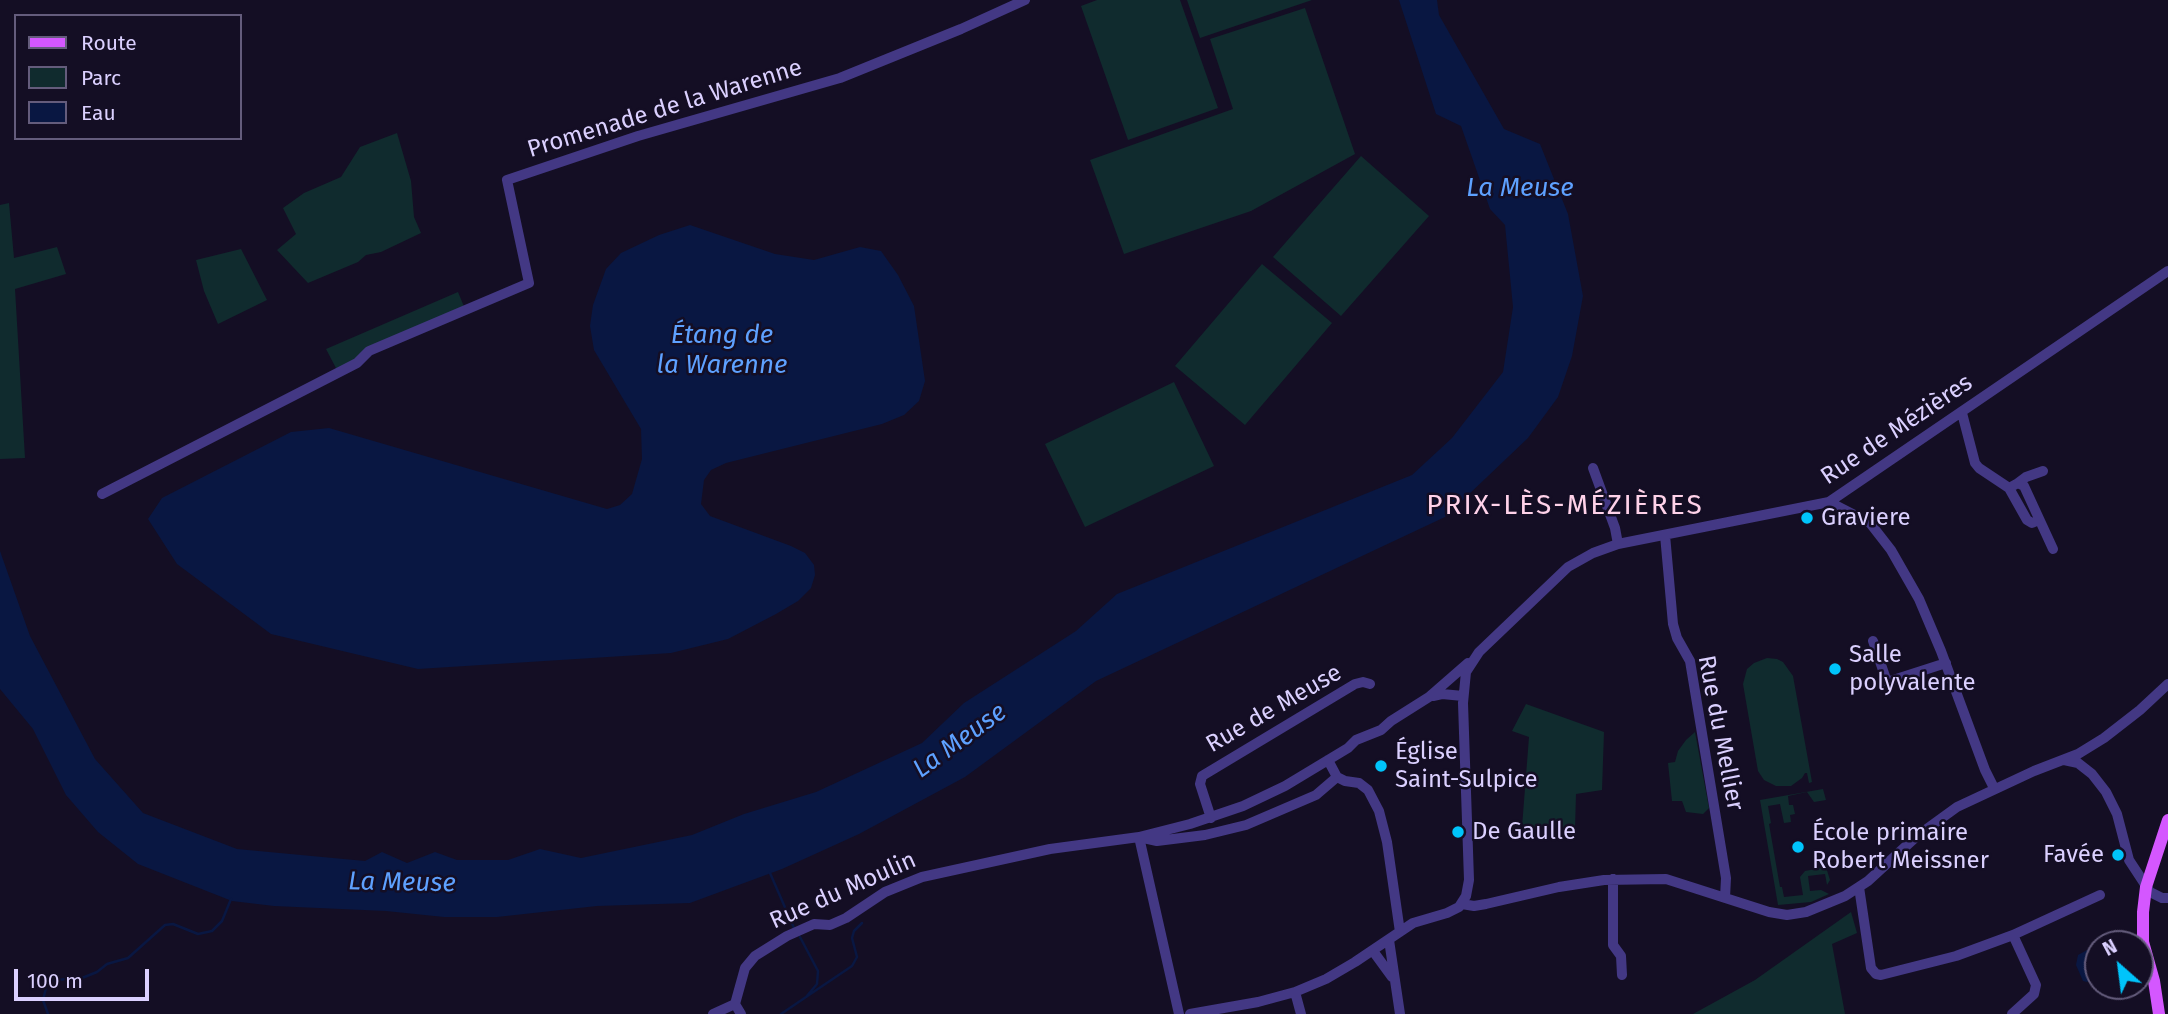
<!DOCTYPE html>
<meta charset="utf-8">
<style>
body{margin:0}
#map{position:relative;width:2168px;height:1014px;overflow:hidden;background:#140e24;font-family:"Fira Sans",sans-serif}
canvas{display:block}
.legend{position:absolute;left:14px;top:14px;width:228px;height:126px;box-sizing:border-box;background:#140e24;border:2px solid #645c7c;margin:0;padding:9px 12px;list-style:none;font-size:21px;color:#dbd0ff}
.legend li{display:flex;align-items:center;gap:14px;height:35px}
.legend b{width:35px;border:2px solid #645c7c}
.north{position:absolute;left:2084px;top:930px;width:70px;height:70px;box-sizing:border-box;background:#140e24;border:2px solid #645c7c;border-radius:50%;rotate:332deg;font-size:19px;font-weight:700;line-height:28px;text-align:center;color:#dbd0ff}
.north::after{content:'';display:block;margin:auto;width:24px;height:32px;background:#00c4fb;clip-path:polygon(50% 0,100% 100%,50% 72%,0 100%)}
.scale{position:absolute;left:14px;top:969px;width:135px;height:32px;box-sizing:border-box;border:4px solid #dbd0ff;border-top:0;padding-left:9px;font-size:21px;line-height:24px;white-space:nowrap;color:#dbd0ff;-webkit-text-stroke:5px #140e24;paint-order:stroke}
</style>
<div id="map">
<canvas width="2168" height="1014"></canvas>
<ul class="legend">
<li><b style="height:9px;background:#d457ff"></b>Route</li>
<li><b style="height:19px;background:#102b2e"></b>Parc</li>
<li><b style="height:19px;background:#091742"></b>Eau</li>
</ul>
<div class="north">N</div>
<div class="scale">100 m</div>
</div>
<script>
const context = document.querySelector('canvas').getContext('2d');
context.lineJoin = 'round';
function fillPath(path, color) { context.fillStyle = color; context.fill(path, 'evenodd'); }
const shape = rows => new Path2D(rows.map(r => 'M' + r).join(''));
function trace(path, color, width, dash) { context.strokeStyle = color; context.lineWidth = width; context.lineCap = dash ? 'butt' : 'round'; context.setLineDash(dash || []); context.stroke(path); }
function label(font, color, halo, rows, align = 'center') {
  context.font = font + ' "Fira Sans",sans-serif'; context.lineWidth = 5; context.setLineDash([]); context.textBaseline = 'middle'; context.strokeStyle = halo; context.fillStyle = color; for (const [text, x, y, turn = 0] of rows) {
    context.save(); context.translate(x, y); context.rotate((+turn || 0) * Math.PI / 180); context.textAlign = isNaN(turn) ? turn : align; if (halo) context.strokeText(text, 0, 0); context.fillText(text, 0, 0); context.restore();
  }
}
fillPath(shape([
 [1097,0,1180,0,1218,108,1128,140,1081,6],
 [1187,0,1312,0,1200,38],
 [1305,8,1355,154,1251,211,1124,254,1090,160,1233,109,1210,39],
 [397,133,411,181,414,217,421,233,381,252,366,255,358,262,308,283,277,250,296,234,283,208,304,193,341,177,360,147],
 [1361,156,1429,216,1341,316,1273,257],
 [9,203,14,258,57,247,66,274,15,289,25,458,0,459,0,205],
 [241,249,267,300,218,324,204,291,196,260],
 [1262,264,1332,323,1245,425,1175,366],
 [458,292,465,309,337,370,326,349],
 [1174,382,1214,466,1085,527,1045,444],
 [1767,658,1777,659,1783,662,1793,676,1812,782,1809,783,1807,773,1805,773,1802,778,1791,786,1776,786,1764,780,1758,771,1743,684,1747,669,1754,663],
 [1526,704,1604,732,1602,790,1576,794,1575,829,1522,827,1529,737,1512,731],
 [1695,732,1709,808,1703,814,1686,812,1682,801,1672,801,1668,763,1675,762,1678,751,1686,740],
 [1823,789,1826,800,1814,802,1807,792,1788,796,1789,805,1793,805,1795,814,1790,815,1791,822,1784,823,1780,804,1768,806,1771,823,1769,824,1780,887,1782,887,1784,897,1803,895,1800,877,1805,871,1826,867,1830,880,1827,885,1825,874,1808,876,1810,891,1821,890,1829,894,1811,902,1778,905,1760,800],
 [1851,912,1857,933,1832,944,1845,1014,1693,1014,1755,980]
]), '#102b2e');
fillPath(shape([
 [1399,0,1437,0,1439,15,1504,129,1540,144,1568,214,1583,296,1572,356,1558,397,1528,438,1445,517,1096,681,965,777,859,834,782,869,690,903,597,906,497,917,444,917,386,911,274,906,232,901,138,864,98,832,66,795,33,729,0,689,0,551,30,636,95,759,143,813,237,849,365,861,382,852,407,863,435,852,457,860,508,860,540,849,581,858,692,835,744,814,816,792,922,743,964,703,1076,631,1117,594,1412,475,1452,438,1503,372,1513,307,1505,225,1490,209,1461,126,1436,114],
 [690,225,775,254,814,260,860,247,881,251,898,275,914,306,925,381,919,401,904,415,882,424,726,463,711,470,704,480,701,504,710,516,791,546,805,553,814,565,815,575,811,588,798,601,776,614,728,639,671,653,418,669,271,634,177,564,148,519,162,498,291,432,329,428,607,509,620,505,632,494,642,459,641,429,594,350,590,326,593,305,606,269,621,253,659,235],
 [2098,944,2098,974,2087,982,2083,981,2076,965,2078,955]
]), '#091742');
trace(shape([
 [770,873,794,928],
 [806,997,852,966,857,957,852,938,854,931,862,923],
 [48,1014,43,1000,47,984,55,980,82,978,97,972,107,964,128,958,165,925,173,924,198,934,212,931,222,921,231,899],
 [781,1014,806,997,817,984,818,971,800,937]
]), '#091742', 2.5);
trace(shape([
 [1962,413,1975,463,1979,468,2009,488,2027,520,2032,523,2039,520],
 [1593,468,1615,528,1618,544],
 [2018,483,2026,477,2043,471],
 [2009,488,2018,483,2024,486,2053,549],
 [102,494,357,363,369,351,529,283,507,180,638,136,840,78,961,29,1025,0],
 [1829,502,1870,523,1891,550,1919,599,1941,651,1985,770,1994,788],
 [1665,535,1673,624,1677,638,1690,661,1726,878,1725,898],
 [1873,641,1887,682,1946,663],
 [1433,696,1442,694,1463,696],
 [1328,760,1337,777,1345,781,1359,783,1368,790,1379,811,1387,842,1400,932],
 [2064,760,2078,763,2092,774,2106,792,2117,814,2129,860,2150,892,2162,898,2168,898],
 [1211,818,1200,784,1202,776,1355,684,1363,682,1370,684],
 [1613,879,1613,945,1621,956,1622,975],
 [1859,887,1871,968,1876,974,1881,975,1956,956,2013,935,2100,895],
 [1462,904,1474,906,1486,904,1559,887,1604,880,1666,879,1769,912,1787,915,1806,912,1845,896,1868,881,1917,836,1957,807,2034,771,2078,754,2104,738,2140,710,2168,684],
 [1389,940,1400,1014],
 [1373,951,1392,977],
 [1295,992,1301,1014],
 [713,1014,735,1004],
 [741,1014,735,1004,745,968,755,956,787,936,814,924,830,925,846,918,885,892,922,877,1050,849,1139,837,1190,824,1243,806,1285,786,1348,748,1356,740,1381,730,1391,721,1429,697,1468,663],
 [1179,1014,1139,837,1157,841,1205,835,1246,825,1316,795,1337,777],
 [1190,1014,1258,1002,1295,992,1326,979,1355,962,1413,923,1447,913,1459,907,1466,896,1469,880,1463,703,1466,672,1479,652,1568,567,1593,553,1618,544,1829,502,2168,271],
 [2012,1014,2034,994,2036,985,2013,935]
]), '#433884', 10);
trace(shape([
 [2159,1014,2154,981,2143,942,2143,912,2146,887,2168,820]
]), '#d457ff', 12);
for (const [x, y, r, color] of [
 [1807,518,7,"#00c4fb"],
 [1835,669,7,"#00c4fb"],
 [1381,766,7,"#00c4fb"],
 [1458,832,7,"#00c4fb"],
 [1798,847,7,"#00c4fb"],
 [2118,855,7,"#00c4fb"]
]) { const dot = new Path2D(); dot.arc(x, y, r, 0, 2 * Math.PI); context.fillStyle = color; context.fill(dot); trace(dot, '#140e24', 2.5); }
label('24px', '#dbd0ff', '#140e24', [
 ["Promenade de la Warenne",665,109,-17],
 ["Rue de Mézières",1897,430,-34],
 ["Rue de Meuse",1274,709,-30],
 ["Rue du Mellier",1720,733,79],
 ["Rue du Moulin",843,891,-24]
]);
label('24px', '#dbd0ff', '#140e24', [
 ["Graviere",1821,518],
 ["Salle",1849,655],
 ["polyvalente",1849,683],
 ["Église",1395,752],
 ["Saint-Sulpice",1395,780],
 ["De Gaulle",1472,832],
 ["École primaire",1812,833],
 ["Robert Meissner",1812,861],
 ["Favée",2104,855,"right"]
], 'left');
label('italic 26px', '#5ea1ff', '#140e24', [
 ["La Meuse",1520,189],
 ["Étang de",722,336],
 ["la Warenne",722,366],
 ["La Meuse",960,741,-36],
 ["La Meuse",402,883,1]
]);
context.letterSpacing = '2px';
label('28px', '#ffd2e9', '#140e24', [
 ["PRIX-LÈS-MÉZIÈRES",1565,506]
]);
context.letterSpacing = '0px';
</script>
